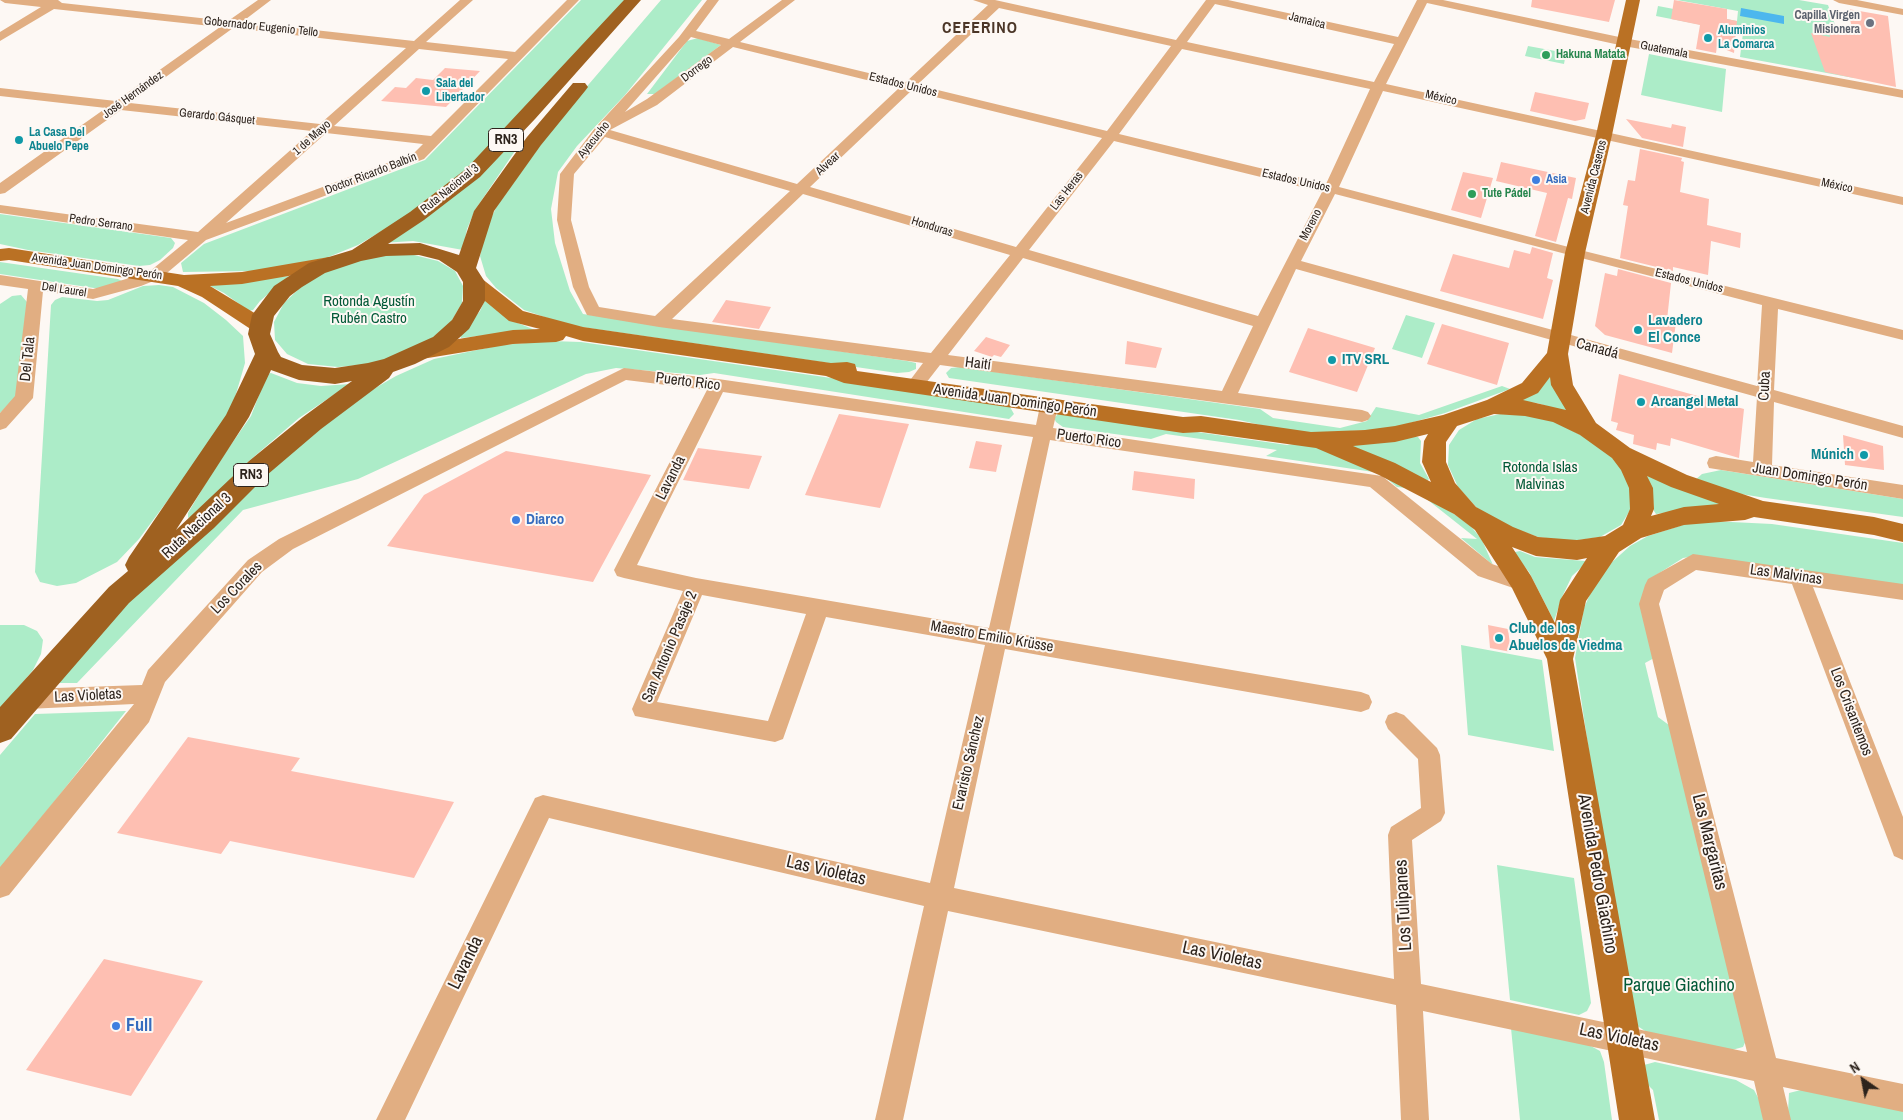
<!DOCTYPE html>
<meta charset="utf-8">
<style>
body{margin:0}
#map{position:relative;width:1903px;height:1120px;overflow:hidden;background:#fdf8f4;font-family:"Archivo Narrow",sans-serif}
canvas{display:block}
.north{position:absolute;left:1838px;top:1055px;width:50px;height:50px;-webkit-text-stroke:4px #fdf8f4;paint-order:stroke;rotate:327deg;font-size:14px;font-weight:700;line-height:20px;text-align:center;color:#2d231c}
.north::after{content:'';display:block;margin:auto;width:18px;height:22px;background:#2d231c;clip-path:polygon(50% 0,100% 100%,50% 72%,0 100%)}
</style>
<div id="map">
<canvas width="1903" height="1120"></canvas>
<div class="north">N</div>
</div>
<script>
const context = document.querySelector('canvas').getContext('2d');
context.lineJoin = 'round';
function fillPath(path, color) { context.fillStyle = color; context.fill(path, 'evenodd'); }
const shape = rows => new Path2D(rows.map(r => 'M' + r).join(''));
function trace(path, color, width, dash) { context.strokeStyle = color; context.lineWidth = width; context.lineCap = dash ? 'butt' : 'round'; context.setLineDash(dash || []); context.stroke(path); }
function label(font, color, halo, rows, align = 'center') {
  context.font = font + ' "Archivo Narrow",sans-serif'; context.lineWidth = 4; context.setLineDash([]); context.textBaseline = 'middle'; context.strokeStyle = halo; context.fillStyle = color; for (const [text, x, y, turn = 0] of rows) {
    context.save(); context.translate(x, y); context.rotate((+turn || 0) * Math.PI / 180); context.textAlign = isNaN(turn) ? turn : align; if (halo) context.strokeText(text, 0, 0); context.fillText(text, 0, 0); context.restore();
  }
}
fillPath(shape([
 [581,0,627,0,465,173,402,219,358,245,326,258,254,271,183,272,181,263,204,244,425,160],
 [661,0,702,0,625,95,577,146,558,172,551,209,555,243,570,291,583,314,907,361,916,363,916,369,909,372,897,373,568,325,524,310,496,288,486,276,480,256,486,228,497,206,559,119],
 [1677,0,1799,0,1828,5,1854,78,1740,57,1743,33,1656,16,1658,6,1737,21,1738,11],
 [698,38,721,45,655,94,647,94,687,41],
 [1528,46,1566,53,1564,64,1525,56],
 [1649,54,1726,69,1722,112,1641,95],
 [517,140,519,140,519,145,475,210,467,229,463,250,413,241,382,243],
 [0,214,171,238,175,243,173,248,160,260,150,265,139,266,28,250,0,244],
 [386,255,414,255,438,261,455,271,463,286,462,303,451,322,431,339,403,354,371,364,338,367,308,364,287,354,275,340,274,322,284,303,303,285,328,270,357,260],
 [0,262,118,279,122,281,102,288,94,288,0,274],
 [289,276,260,301,253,310,249,311,224,293,206,284],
 [159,285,173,287,204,303,226,320,243,336,245,363,229,418,139,539,117,562,76,583,57,586,40,582,35,572,51,305,55,300,62,297,97,301,108,300,143,286],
 [21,295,27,302,16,398,0,413,0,304,12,296],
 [485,300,508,319,535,330,461,338,460,335,480,311],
 [1406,315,1435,323,1422,358,1392,349],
 [551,341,581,342,991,401,1010,407,1014,414,1009,419,714,373,700,375,616,368,586,374,358,479,243,510,77,683,56,683,138,592,334,412,396,376,434,359,501,345],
 [960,367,1260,409,1273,418,1340,428,1367,421,1376,407,1419,415,1502,386,1510,389,1445,413,1389,429,1311,433,1282,430,1239,420,949,378,946,373,951,368],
 [271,373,297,383,321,386,350,384,299,418,249,461,195,515,188,518,188,513,216,466,251,416,267,374],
 [1550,375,1569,413,1537,403,1524,402,1521,398],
 [1066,413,1287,445,1301,443,1319,448,1419,490,1470,525,1482,540,1493,565,1461,538,1477,539,1414,489,1397,487,1380,473,1266,456,1277,450,1166,434,1151,439,1063,427,1056,422,1054,418,1058,414],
 [1500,414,1527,415,1554,421,1605,448,1622,467,1631,488,1632,507,1621,525,1600,537,1571,541,1538,537,1505,525,1477,508,1458,487,1448,465,1449,445,1459,430,1477,419],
 [1412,436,1418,437,1421,441,1420,463,1429,479,1426,482,1343,443],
 [1642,469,1723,505,1656,514,1654,511,1652,490],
 [1721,470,1903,499,1903,517,1766,498,1728,492,1694,481,1702,474],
 [1711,521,1772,524,1903,543,1903,585,1696,556,1683,558,1653,577,1656,657,1645,663,1658,717,1673,728,1748,1036,1743,1047,1728,1051,1654,1037,1636,1025,1627,1007,1575,658,1584,608,1594,585,1611,563,1630,546,1648,536,1689,523],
 [1520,551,1535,557,1585,561,1585,564,1572,576,1562,597,1554,621,1529,572,1516,556,1515,552],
 [0,625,24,625,37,631,43,640,41,654,33,670,0,710],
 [1461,645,1542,660,1554,751,1468,735],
 [126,711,50,807,0,869,0,755,35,714],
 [1497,865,1574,878,1591,1003,1587,1011,1579,1015,1510,1000],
 [1511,1028,1589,1045,1600,1051,1604,1062,1612,1120,1520,1120],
 [1655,1062,1736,1080,1754,1090,1764,1109,1767,1120,1659,1120,1653,1090,1640,1077,1644,1065],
 [1805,1089,1903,1111,1903,1120,1790,1120,1788,1112,1789,1093]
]), '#acecc8');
fillPath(shape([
 [1741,8,1784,16,1784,24,1740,16]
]), '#4cb7ee');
fillPath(shape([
 [1532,0,1615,0,1609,22,1531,7],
 [1674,0,1727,9,1727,19,1737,21,1734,53,1717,46,1716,53,1696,49,1700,25,1671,19],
 [1848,9,1888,16,1896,87,1825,72,1811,33,1830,37,1827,27,1837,29,1836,26,1852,29],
 [445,68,480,71,446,107,381,101,395,87,406,88,416,78,433,80],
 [1535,92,1589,103,1585,119,1575,121,1530,111],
 [1626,119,1671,128,1672,124,1686,127,1683,147,1642,138],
 [1640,149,1682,158,1681,161,1684,162,1680,192,1709,199,1707,225,1741,233,1740,248,1711,241,1708,275,1673,267,1673,271,1620,258,1628,206,1623,205,1628,180,1635,181],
 [1501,162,1576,178,1572,199,1568,198,1556,242,1535,236,1547,193,1496,181],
 [1463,172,1493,178,1481,218,1451,210],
 [1532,247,1553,253,1547,278,1553,280,1543,319,1440,291,1453,254,1509,268,1514,250,1530,254],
 [1618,269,1671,283,1667,320,1676,322,1672,353,1605,335,1595,326,1605,273,1617,276],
 [726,300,771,307,759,329,712,322],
 [1442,324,1509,343,1497,385,1427,364],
 [1308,328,1375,348,1357,392,1289,372],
 [986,337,1010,345,1001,357,994,355,992,357,974,351],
 [1127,341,1162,348,1156,368,1125,364],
 [1619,374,1744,409,1739,458,1671,438,1670,446,1657,443,1656,450,1633,444,1634,435,1616,430,1618,423,1611,421],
 [839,414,909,424,880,508,805,495],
 [1843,435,1883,446,1884,470,1845,465],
 [976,441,1002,445,996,472,969,468],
 [698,448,762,456,749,489,683,480],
 [506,451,651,475,593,582,387,546,424,495],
 [1134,471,1195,479,1194,499,1132,490],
 [1488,625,1508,629,1511,652,1490,648],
 [188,737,300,758,291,771,454,802,414,878,230,841,221,854,117,833],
 [104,959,203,981,131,1096,26,1070]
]), '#febfb2');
fillPath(shape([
 [0,0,58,0,62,3,228,21,258,0,271,0,242,22,414,41,460,0,473,0,426,42,515,52,567,0,579,0,424,159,206,240,161,278,141,286,93,299,43,291,33,398,6,428,0,430,0,413,15,396,28,289,0,285,0,275,93,289,149,272,188,240,0,213,0,205,198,232,312,131,121,110,5,193,0,194,0,183,106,108,0,96,0,88,116,101,220,27,54,9,0,41,0,32,41,7,5,3,0,0],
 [233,28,406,48,320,124,130,103,233,28],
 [419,49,508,59,431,136,334,126,419,49],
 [326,133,423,144,414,153,226,223,326,133],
 [707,0,719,0,696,31,729,39,782,0,795,0,740,42,906,82,988,5,973,0,995,0,1176,40,1206,0,1228,0,1398,37,1417,0,1443,0,1624,38,1903,90,1903,98,1624,46,1427,3,1386,84,1903,197,1903,205,1383,91,1339,187,1580,250,1903,330,1903,340,1778,309,1774,390,1903,426,1903,438,1774,402,1772,465,1903,485,1903,499,1709,468,1707,463,1709,458,1716,456,1753,462,1757,397,1296,269,1238,393,1362,410,1368,412,1371,416,1368,420,1362,422,940,365,926,383,920,385,914,383,911,379,923,363,659,327,587,315,573,287,557,220,560,174,595,128,679,37,707,0],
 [1215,4,1394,44,1374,82,1187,42,1215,4],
 [999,8,1171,46,1107,131,917,85,999,8],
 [691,37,721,45,647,99,625,112,691,37],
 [733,47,899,88,797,184,610,130,657,105,733,47],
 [1182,49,1370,89,1326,184,1119,134,1182,49],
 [911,91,1102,138,1016,247,810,187,911,91],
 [605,137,790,191,655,316,599,307,589,287,571,220,574,174,605,137],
 [1114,141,1322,192,1258,316,1029,250,1114,141],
 [803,194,1010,255,931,353,672,319,803,194],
 [1335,194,1762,305,1757,386,1301,261,1335,194],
 [1023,258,1253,326,1222,391,948,355,1023,258],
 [1833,0,1857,0,1903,9,1903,15,1839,3,1833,0],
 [624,368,718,379,1036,425,1040,406,1043,402,1049,400,1055,402,1058,406,1053,428,1382,476,1492,564,1529,577,1532,583,1529,589,1522,591,1478,576,1370,487,1050,440,1009,632,1361,692,1369,695,1372,702,1369,709,1361,712,1005,649,954,888,1394,979,1388,835,1391,827,1421,808,1418,759,1388,729,1385,722,1388,715,1396,712,1404,715,1437,748,1440,755,1445,813,1441,821,1412,840,1421,984,1747,1052,1639,604,1645,585,1648,579,1693,554,1903,584,1903,600,1813,587,1903,817,1903,860,1894,856,1792,584,1696,570,1664,590,1659,604,1776,1058,1903,1084,1903,1112,1783,1087,1791,1120,1763,1120,1754,1081,1423,1011,1429,1120,1401,1120,1396,1005,948,911,903,1120,875,1120,924,906,549,818,405,1120,376,1120,535,798,543,795,930,883,985,645,826,617,783,739,775,742,635,716,632,709,683,591,624,578,617,576,614,570,707,390,626,380,293,549,262,572,165,682,149,722,9,895,0,898,0,867,134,704,27,709,19,706,16,699,19,692,27,689,142,685,148,670,248,560,279,539,624,368],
 [723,392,1033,437,989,628,696,578,637,565,723,392],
 [702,595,806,614,768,721,657,702,702,595]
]), '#e1ae82');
fillPath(shape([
 [1626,0,1640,0,1612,135,1585,253,1568,354,1573,385,1596,423,1630,448,1687,475,1763,501,1874,517,1903,524,1903,542,1874,535,1754,517,1745,520,1684,525,1641,538,1619,552,1586,601,1573,659,1655,1120,1619,1120,1547,659,1512,588,1475,530,1454,514,1379,475,1316,448,1201,432,1183,433,844,383,826,376,583,341,566,336,563,340,556,342,513,344,422,359,415,357,411,352,415,347,422,345,513,330,540,329,509,321,467,286,464,282,467,278,474,276,481,278,523,311,583,327,831,363,847,362,855,364,857,371,1183,417,1201,416,1311,432,1365,430,1395,426,1443,415,1487,400,1522,383,1547,353,1565,253,1596,135,1626,0],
 [1550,377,1551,385,1566,410,1523,400,1538,393,1550,377],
 [1494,414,1525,416,1553,422,1580,435,1612,458,1621,470,1629,488,1630,509,1623,525,1605,536,1577,540,1538,537,1513,527,1476,507,1455,483,1446,462,1446,442,1457,426,1494,414],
 [1428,434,1424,441,1422,462,1431,482,1395,463,1353,446,1395,442,1428,434],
 [1647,476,1671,487,1719,504,1684,507,1651,516,1654,509,1653,488,1647,476],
 [1512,547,1536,556,1577,560,1587,558,1560,600,1555,623,1531,576,1512,547],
 [9,248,184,275,242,272,329,257,336,259,339,263,336,267,329,269,242,284,210,286,266,320,269,325,266,330,259,332,252,330,202,297,178,286,9,260,0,261,0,249,9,248]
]), '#ba7124');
fillPath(shape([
 [624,0,641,0,535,119,480,177,424,220,388,244,420,243,459,255,474,211,527,137,573,83,585,83,588,87,585,91,541,145,494,211,476,268,485,282,485,301,469,329,449,347,415,364,393,372,389,378,321,429,267,475,214,528,129,603,11,739,0,743,0,707,109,587,128,571,125,565,129,557,226,415,255,354,248,334,252,315,274,286,309,263,352,250,410,212,466,169,624,0],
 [419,255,439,260,457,272,463,282,463,301,452,320,433,337,384,359,368,363,335,368,302,365,281,357,278,352,270,334,274,316,290,296,302,287,325,273,361,261,386,256,419,255],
 [271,370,299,380,335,384,352,381,303,417,249,461,176,530,249,417,271,370]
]), '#9f6120');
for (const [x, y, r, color] of [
 [1870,23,5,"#6b7280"],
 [1708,38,5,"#0f9aa8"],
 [1546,55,5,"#2e9e5b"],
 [426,91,5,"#0f9aa8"],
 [19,140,5,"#0f9aa8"],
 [1536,180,5,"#3f7fe0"],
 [1472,194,5,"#2e9e5b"],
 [1638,330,5,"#0f9aa8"],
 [1332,360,5,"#0f9aa8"],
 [1641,402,5,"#0f9aa8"],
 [1864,455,5,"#0f9aa8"],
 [516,520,5,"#3f7fe0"],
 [1499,638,5,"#0f9aa8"],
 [116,1026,5,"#3f7fe0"]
]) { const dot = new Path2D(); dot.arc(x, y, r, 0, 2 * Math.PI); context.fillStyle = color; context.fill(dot); trace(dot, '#fdf8f4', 2); }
label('bold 12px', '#5b616d', '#fdf8f4', [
 ["Capilla Virgen",1860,16],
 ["Misionera",1860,30]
], 'right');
label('12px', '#2d231c', '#fdf8f4', [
 ["Jamaica",1307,21,14],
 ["Gobernador Eugenio Tello",261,27,6],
 ["Guatemala",1664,50,11],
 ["Dorrego",697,69,-37],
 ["Estados Unidos",903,85,14],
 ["José Hernández",133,95,-36],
 ["México",1441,98,13],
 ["Gerardo Gásquet",217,117,6],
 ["1 de Mayo",312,138,-42],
 ["Ayacucho",594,140,-51],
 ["Alvear",828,164,-43],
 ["Doctor Ricardo Balbín",371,174,-21],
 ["Avenida Caseros",1594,177,-76],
 ["Estados Unidos",1296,181,13],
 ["México",1837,186,12],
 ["Ruta Nacional 3",450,189,-39],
 ["Las Heras",1067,191,-52],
 ["Pedro Serrano",101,223,8],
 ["Moreno",1311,225,-62],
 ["Honduras",932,227,17],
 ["Avenida Juan Domingo Perón",97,267,8],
 ["Estados Unidos",1689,281,14],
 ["Del Laurel",64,290,9]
]);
label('bold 12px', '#0d838f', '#fdf8f4', [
 ["Aluminios",1718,31],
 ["La Comarca",1718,45],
 ["Sala del",436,84],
 ["Libertador",436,98],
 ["La Casa Del",29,133],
 ["Abuelo Pepe",29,147]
], 'left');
label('bold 12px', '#27864d', '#fdf8f4', [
 ["Hakuna Matata",1556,55],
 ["Tute Pádel",1482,194]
], 'left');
label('bold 12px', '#366cbe', '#fdf8f4', [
 ["Asia",1546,180]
], 'left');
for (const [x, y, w] of [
 [506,140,35],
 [251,475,35]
]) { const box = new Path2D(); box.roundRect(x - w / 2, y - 11.5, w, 23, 4); context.fillStyle = '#fdf8f4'; context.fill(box); trace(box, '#2d231c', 1); }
label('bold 14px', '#2d231c', null, [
 ["RN3",506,140],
 ["RN3",251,475]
]);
label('15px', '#025937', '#fdf8f4', [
 ["Rotonda Agustín",369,302],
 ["Rubén Castro",369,319],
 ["Rotonda Islas",1540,468],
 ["Malvinas",1540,485]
]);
label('bold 15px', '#0d838f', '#fdf8f4', [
 ["Lavadero",1648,321],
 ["El Conce",1648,338],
 ["ITV SRL",1342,360],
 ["Arcangel Metal",1651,402],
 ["Múnich",1854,455,"right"],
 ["Club de los",1509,629],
 ["Abuelos de Viedma",1509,646]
], 'left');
label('15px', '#2d231c', '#fdf8f4', [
 ["Canadá",1597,349,15],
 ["Del Tala",28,359,-84],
 ["Haití",978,364,7],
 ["Puerto Rico",688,382,7],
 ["Cuba",1765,386,-87],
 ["Avenida Juan Domingo Perón",1015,401,8],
 ["Puerto Rico",1089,439,8],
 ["Juan Domingo Perón",1810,477,9],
 ["Lavanda",671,478,-63],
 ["Ruta Nacional 3",197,526,-43],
 ["Las Malvinas",1786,575,8],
 ["Los Corales",237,588,-46],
 ["Maestro Emilio Krüsse",992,637,10],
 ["San Antonio Pasaje 2",670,647,-67],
 ["Las Violetas",88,696,-3],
 ["Los Crisantemos",1851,712,69],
 ["Evaristo Sánchez",969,763,-77]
]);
label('bold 15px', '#366cbe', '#fdf8f4', [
 ["Diarco",526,520]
], 'left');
context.letterSpacing = '1px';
label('bold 16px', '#4b3627', '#fdf8f4', [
 ["CEFERINO",980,29]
]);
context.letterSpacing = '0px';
label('18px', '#2d231c', '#fdf8f4', [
 ["Las Margaritas",1709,842,76],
 ["Las Violetas",826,871,13],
 ["Avenida Pedro Giachino",1597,874,80],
 ["Los Tulipanes",1404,905,-93],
 ["Las Violetas",1222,956,12],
 ["Lavanda",466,963,-64],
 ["Las Violetas",1619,1038,12]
]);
label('18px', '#025937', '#fdf8f4', [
 ["Parque Giachino",1679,986]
]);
label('bold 18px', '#366cbe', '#fdf8f4', [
 ["Full",126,1026]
], 'left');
</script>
